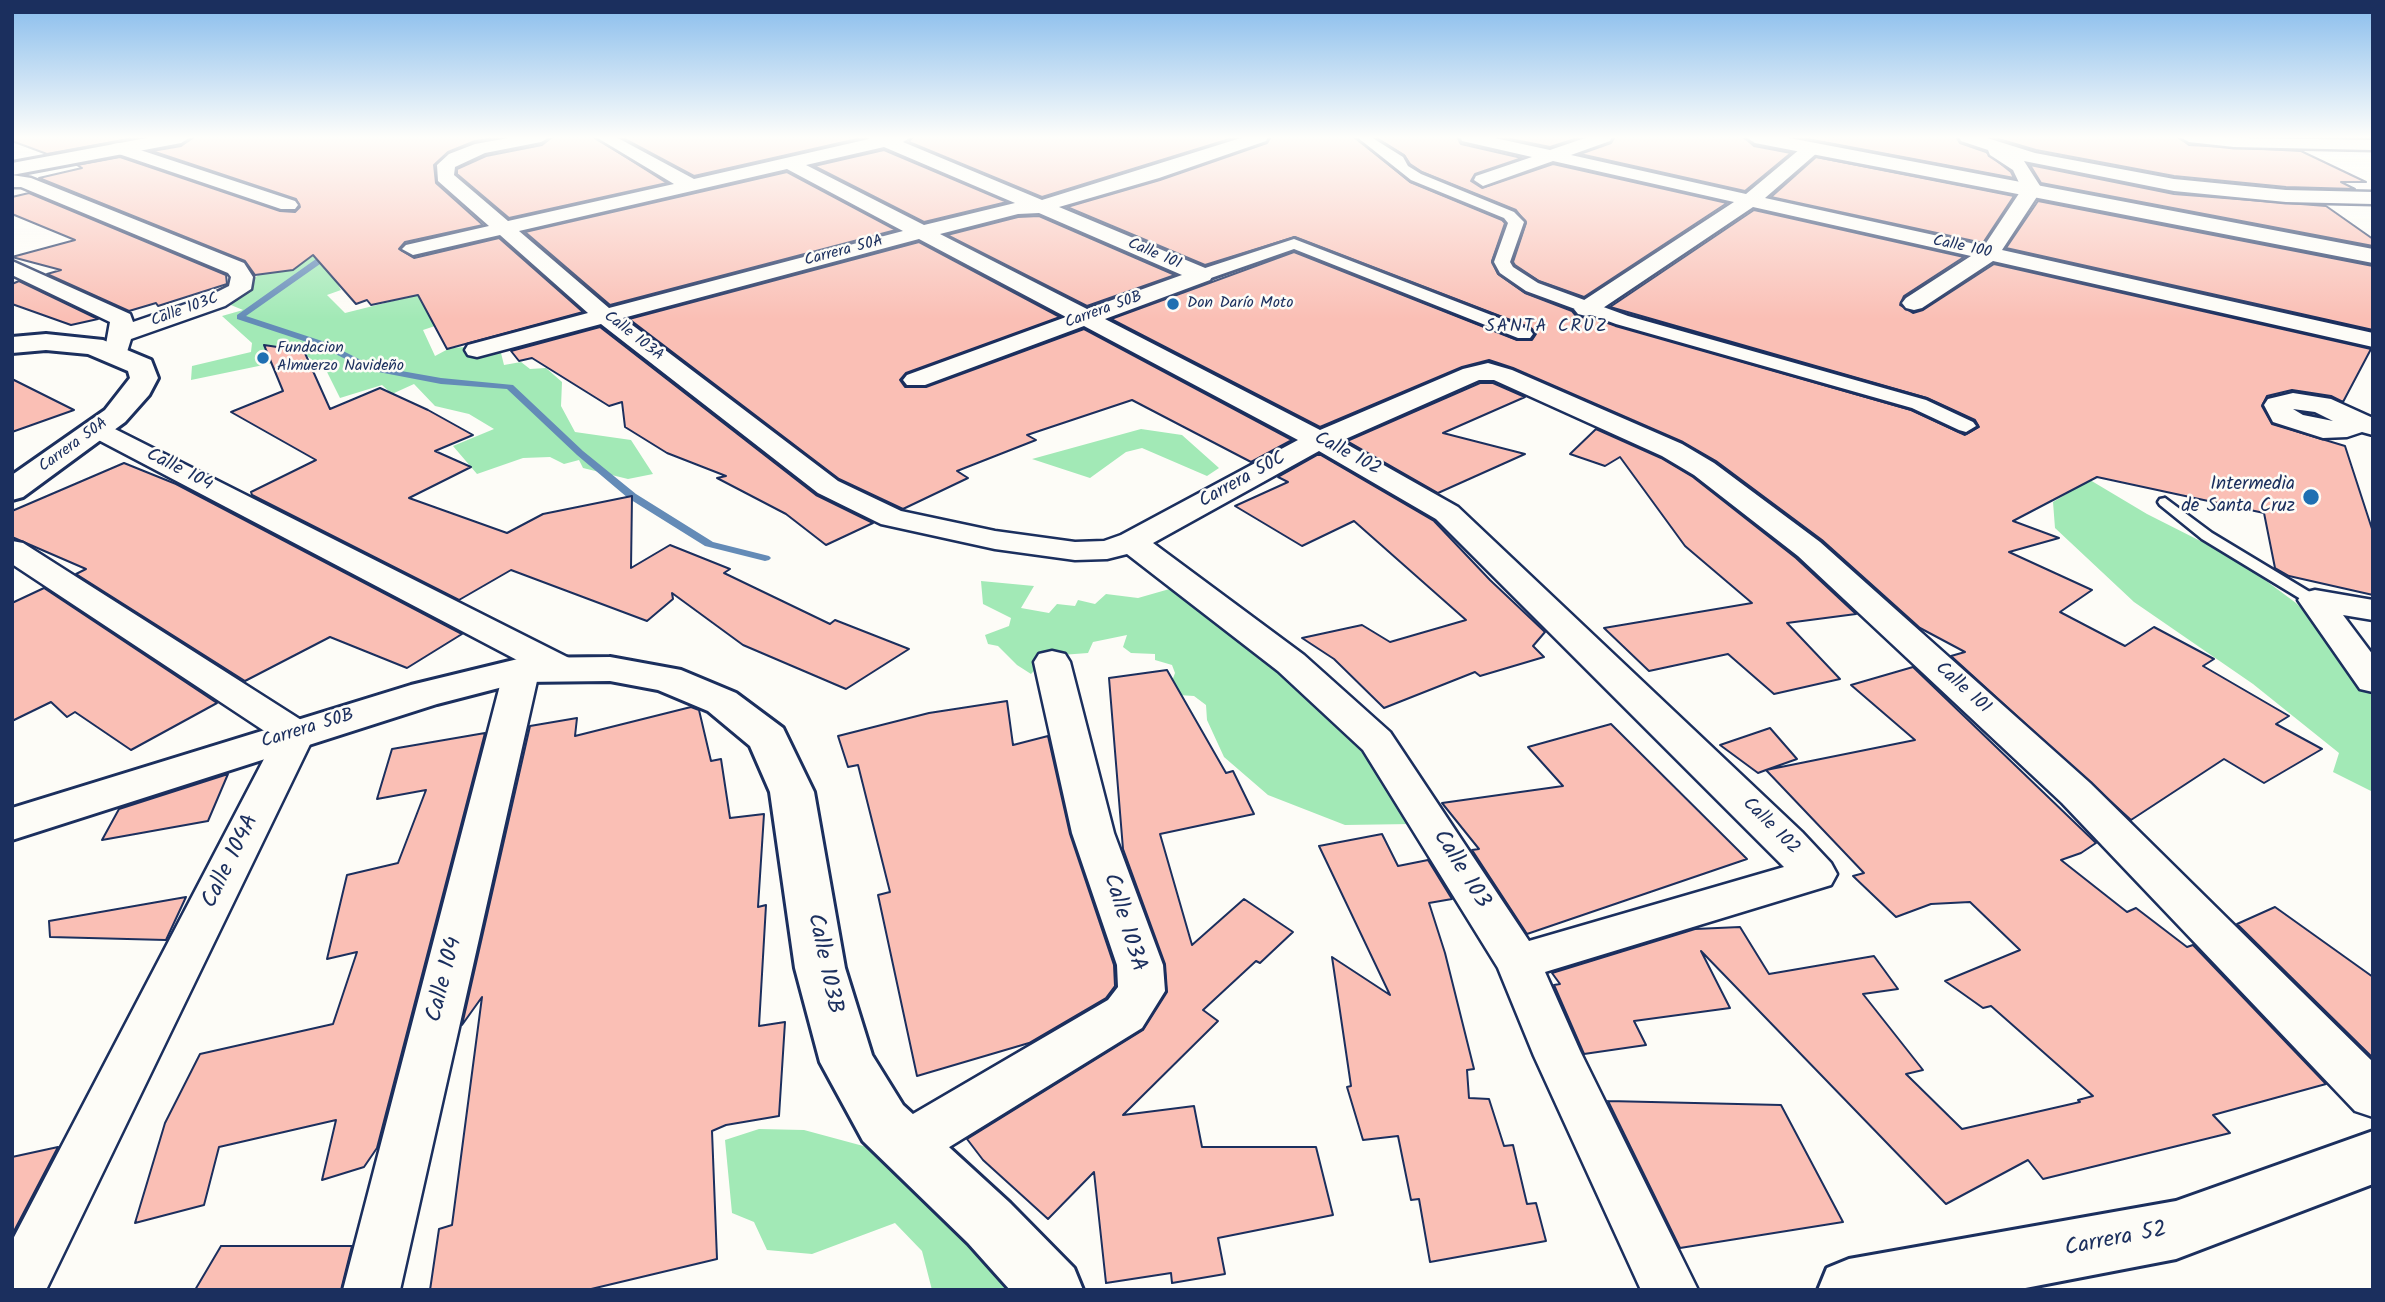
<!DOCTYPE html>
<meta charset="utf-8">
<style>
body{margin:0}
#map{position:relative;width:2385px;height:1302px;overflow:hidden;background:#fdfcf7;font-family:Kalam,sans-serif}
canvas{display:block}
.frame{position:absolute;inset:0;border:14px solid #1b2f5e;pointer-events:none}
</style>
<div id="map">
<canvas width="2385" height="1302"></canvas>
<div class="frame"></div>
</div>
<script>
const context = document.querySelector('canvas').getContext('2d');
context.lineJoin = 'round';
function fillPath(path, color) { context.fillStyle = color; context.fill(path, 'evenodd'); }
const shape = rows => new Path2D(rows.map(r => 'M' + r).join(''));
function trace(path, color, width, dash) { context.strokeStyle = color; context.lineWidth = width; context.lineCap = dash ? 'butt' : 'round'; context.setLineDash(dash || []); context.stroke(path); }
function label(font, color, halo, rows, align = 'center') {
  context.font = font + ' Kalam,sans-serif'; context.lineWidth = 5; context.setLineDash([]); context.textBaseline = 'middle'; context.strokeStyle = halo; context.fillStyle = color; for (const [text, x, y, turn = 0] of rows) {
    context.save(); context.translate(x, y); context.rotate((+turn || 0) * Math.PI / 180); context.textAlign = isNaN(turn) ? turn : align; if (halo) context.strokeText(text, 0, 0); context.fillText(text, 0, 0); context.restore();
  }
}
fillPath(shape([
 [374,137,429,137,415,145,441,151,467,150,445,158,388,166,333,276,341,290,327,295,345,313,421,294,453,320,423,330,435,356,450,348,499,345,504,365,521,362,530,369,546,368,562,382,561,406,575,432,631,440,653,474,628,479,583,468,579,460,564,464,550,457,523,458,477,474,453,446,494,429,469,414,435,406,414,384,392,394,382,385,340,398,326,370,307,356,191,380,192,366,251,352,252,343,222,316,243,310,226,303,264,270,239,260,281,245,310,212,286,198,309,192,388,142],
 [1141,429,1182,435,1219,468,1207,476,1142,448,1126,452,1090,478,1032,459],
 [2090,480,2147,514,2238,560,2296,603,2373,680,2373,792,2333,772,2339,753,2253,684,2134,602,2055,528,2053,502],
 [981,581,1034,586,1021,608,1049,613,1057,604,1075,606,1078,600,1095,604,1106,594,1138,598,1180,586,1392,745,1411,824,1345,825,1268,795,1224,757,1207,720,1206,705,1194,696,1178,695,1171,684,1175,673,1172,665,1155,660,1155,654,1131,653,1123,647,1127,635,1093,642,1088,653,1048,656,1031,674,1017,665,998,646,988,644,985,635,1009,626,1011,618,983,604],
 [759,1129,804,1130,867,1147,909,1182,1020,1290,932,1290,922,1251,895,1223,812,1254,767,1250,754,1222,732,1213,725,1140]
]), '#a2e9b6');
fillPath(shape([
 [321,247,327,247,331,255,330,257,246,316,325,342,373,366,441,378,513,385,583,451,636,494,713,542,769,556,771,558,769,560,765,561,705,546,628,498,577,455,507,389,441,384,368,370,319,346,237,319,237,315,323,254,321,247]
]), '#648bb7');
const building = shape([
 [12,137,139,137,47,154,12,141,12,137],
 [193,137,501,137,475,141,448,152,434,165,436,183,483,225,405,242,399,249,414,258,499,238,583,312,447,349,418,295,371,305,367,300,356,304,313,255,293,270,255,275,245,261,39,178,82,168,77,165,120,157,280,211,295,212,300,207,296,199,152,151,181,146,193,137],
 [552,137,594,137,667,183,509,218,457,174,457,169,486,156,542,145,552,137],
 [621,137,866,137,694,176,621,137],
 [913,137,1236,137,1042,197,909,142,913,137],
 [1271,137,1355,137,1410,182,1502,220,1505,223,1492,261,1498,274,1525,293,1572,311,1577,317,1591,318,1911,410,1965,435,1979,427,1975,420,1927,398,1610,307,1754,210,1964,257,1904,296,1900,305,1913,313,1923,310,1994,264,2371,349,2343,402,2331,396,2292,390,2267,396,2262,406,2272,424,2345,446,2373,532,2373,595,2289,576,2275,568,2264,513,2097,477,2013,521,2059,538,2009,552,2092,590,2060,612,2125,646,2154,627,2214,659,2203,666,2289,716,2276,724,2322,749,2264,783,2224,759,2131,820,1951,656,1965,652,1920,628,1822,540,1716,461,1683,442,1513,368,1489,360,1462,367,1320,427,1111,319,1294,252,1517,340,1532,340,1536,334,1531,328,1295,237,1205,265,1067,207,1160,180,1267,143,1271,137],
 [1375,137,1457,137,1461,144,1522,158,1475,174,1471,181,1482,188,1553,164,1727,203,1584,297,1539,281,1515,265,1513,262,1526,223,1516,210,1422,172,1410,164,1404,155,1375,137],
 [1501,137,1581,137,1550,147,1501,137],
 [1615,137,1744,137,1754,146,1791,153,1745,191,1580,154,1611,143,1615,137],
 [1797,137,1956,137,1960,143,1986,152,2011,172,2014,178,1797,137],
 [1992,137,2178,137,2189,145,2301,151,2366,182,2341,182,2355,189,2286,187,2174,176,2036,150,1992,137],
 [884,150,1007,202,924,222,814,166,884,150],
 [1816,157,2014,196,1983,243,1771,197,1816,157],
 [2030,165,2174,194,2326,206,2373,239,2373,246,2041,183,2030,165],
 [787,172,896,230,610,305,525,232,787,172],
 [29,193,226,275,227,284,158,306,156,303,129,311,47,274,61,270,12,257,75,240,12,214,12,197,29,193],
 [2038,201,2373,266,2373,330,2006,248,2038,201],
 [1039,216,1175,275,1087,306,947,235,1018,217,1039,216],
 [919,242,1060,317,906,373,900,380,905,387,926,387,1084,329,1292,440,1251,462,1132,400,1027,435,1036,440,957,471,968,478,903,509,839,479,629,319,919,242],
 [19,281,98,319,71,325,12,304,12,284,19,281],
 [600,327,816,495,873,523,826,545,786,514,717,478,726,476,667,453,625,427,622,402,609,406,532,358,519,361,511,351,600,327],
 [264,345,304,351,330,409,380,388,428,410,473,435,435,451,471,467,409,498,507,533,543,514,632,496,631,568,670,545,730,569,724,573,830,624,835,620,909,649,846,689,743,645,672,593,673,599,647,621,511,570,459,600,252,495,251,492,316,460,231,412,283,391,264,345],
 [12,379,74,410,12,432,12,379],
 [1480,383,1493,383,1525,397,1443,433,1525,454,1438,493,1347,441,1480,383],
 [1596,429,1661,458,1693,477,1796,558,1856,614,1787,623,1840,679,1774,694,1728,654,1649,671,1604,628,1752,603,1685,546,1620,457,1605,466,1570,454,1596,429],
 [1319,454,1434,521,1490,580,1545,632,1533,646,1544,657,1480,676,1475,672,1384,708,1334,659,1302,638,1362,625,1390,642,1466,620,1354,521,1302,546,1235,506,1288,482,1278,477,1319,454],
 [124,463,176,484,462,634,407,668,330,637,245,681,76,574,86,569,12,537,12,511,124,463],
 [44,588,217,703,131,750,75,712,67,717,51,702,12,721,12,603,44,588],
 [1913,667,2096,843,2081,853,2061,860,2127,912,2136,908,2187,947,2193,945,2326,1084,2213,1115,2230,1133,2043,1179,2028,1160,1946,1204,1701,951,1730,1008,1634,1021,1646,1045,1584,1054,1554,985,1560,984,1552,973,1695,929,1740,927,1769,974,1874,956,1898,989,1863,994,1923,1070,1906,1074,1962,1129,2080,1102,2078,1100,2093,1096,1991,1006,1983,1008,1945,981,2020,950,1970,902,1931,904,1896,917,1853,876,1864,873,1766,770,1758,773,1720,745,1770,728,1797,759,1766,770,1915,740,1851,685,1913,667],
 [1167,670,1226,773,1233,771,1254,814,1160,834,1192,945,1244,899,1293,932,1260,963,1256,961,1203,1010,1218,1021,1123,1115,1194,1106,1202,1147,1316,1147,1333,1215,1218,1238,1225,1274,1172,1283,1171,1273,1106,1283,1094,1172,1048,1219,983,1160,967,1139,1143,1030,1167,992,1165,964,1123,849,1109,678,1167,670],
 [1007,701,1013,745,1048,736,1070,834,1114,965,1115,986,1106,998,1029,1043,917,1076,878,895,890,892,858,765,848,767,838,736,929,713,1007,701],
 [691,707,699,710,711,761,721,759,730,818,764,814,758,907,766,905,759,1026,785,1022,779,1116,726,1125,712,1131,717,1259,587,1290,430,1290,439,1229,452,1225,482,997,462,1025,530,726,577,718,575,736,691,707],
 [1611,724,1747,859,1527,934,1472,850,1479,849,1442,803,1563,786,1528,747,1611,724],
 [485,733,377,1148,364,1167,322,1180,336,1120,219,1147,204,1205,135,1223,165,1123,200,1054,333,1024,357,952,327,959,347,875,398,863,426,790,377,799,392,749,485,733],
 [228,774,208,821,102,840,119,809,228,774],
 [1382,834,1398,866,1428,860,1452,899,1429,903,1445,953,1474,1069,1467,1070,1469,1098,1489,1099,1504,1146,1513,1145,1527,1204,1536,1203,1546,1241,1430,1262,1419,1199,1411,1200,1398,1136,1363,1140,1347,1087,1351,1086,1332,957,1390,995,1319,846,1382,834],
 [186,897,166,940,50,937,49,921,186,897],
 [2275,907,2373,977,2373,1058,2237,924,2275,907],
 [1608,1101,1781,1105,1843,1222,1680,1248,1608,1101],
 [58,1147,12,1235,12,1157,58,1147],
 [221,1246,352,1246,341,1290,195,1290,221,1246]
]);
fillPath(building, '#fabfb5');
trace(building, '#1b2f5e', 2);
const service = shape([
 [2165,498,2212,533,2323,600,2321,604,2309,604,2202,539,2160,505,2158,502,2160,499,2165,498]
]);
const pedestrian = shape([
 [1357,137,1371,137,1403,157,1408,166,1421,174,1514,212,1524,222,1510,262,1513,267,1538,283,1628,316,1926,400,1973,422,1976,426,1966,432,1959,430,1912,408,1616,324,1526,291,1500,273,1494,262,1508,223,1504,218,1411,180,1357,137],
 [1294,239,1530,330,1533,334,1530,338,1518,338,1294,249,1208,279,1202,280,1194,275,1196,271,1294,239]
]);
const minor = shape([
 [514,137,550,137,541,142,485,153,455,167,454,175,508,221,674,184,596,137,616,137,694,179,869,139,868,137,911,137,903,142,1042,200,1244,137,1268,137,1266,141,1159,178,1059,207,1210,270,1213,275,1210,280,1105,319,1320,430,1463,369,1488,363,1512,370,1682,444,1714,463,1820,542,2090,783,2373,1062,2373,1117,2355,1111,2062,803,1798,556,1694,475,1662,456,1494,380,1479,380,1341,441,1458,507,1802,832,1831,863,1837,874,1831,885,1545,972,1580,1051,1698,1290,1641,1290,1534,1056,1498,968,1363,750,1278,671,1127,554,1107,559,1075,560,995,549,881,524,818,493,601,324,477,357,468,355,465,350,468,345,588,313,500,235,413,255,402,249,406,245,489,226,438,181,437,165,449,154,475,144,514,137],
 [884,147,1015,203,924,225,806,165,884,147],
 [787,169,903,231,609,308,519,231,787,169],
 [1039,213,1182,275,1087,309,940,234,1018,214,1039,213],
 [919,239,1066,317,907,375,903,380,907,385,925,385,1084,326,1298,440,1121,535,1104,541,1075,542,995,531,901,511,838,481,623,318,919,239],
 [1319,451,1436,519,1784,867,1529,941,1390,732,1304,655,1153,543,1319,451],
 [1460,137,1490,137,1550,150,1588,137,1612,137,1610,141,1571,155,1746,194,1806,144,1812,143,1818,144,1821,148,1818,152,1765,198,1984,246,2022,189,2013,170,1990,155,1988,150,1961,141,1959,137,1984,137,2035,153,2174,179,2286,190,2373,192,2373,204,2286,202,2174,191,2024,161,2042,189,2002,250,2373,333,2373,347,1993,261,1922,308,1914,310,1906,308,1902,303,1906,298,1971,256,1753,207,1594,314,1586,316,1578,314,1574,309,1578,304,1734,202,1553,161,1483,186,1474,180,1476,176,1532,157,1462,141,1460,137],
 [2180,137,2373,140,2373,150,2234,147,2189,142,2180,137],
 [119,143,295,201,298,205,295,209,281,209,113,152,110,148,113,144,119,143],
 [12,175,31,178,244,263,253,277,251,289,225,306,131,339,126,355,108,355,105,350,110,322,12,275,12,261,130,314,133,322,209,296,229,286,231,277,228,273,21,187,12,187,12,175],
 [2293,393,2331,399,2373,418,2373,435,2362,432,2347,437,2323,438,2273,422,2264,405,2268,399,2293,393],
 [2293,409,2315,412,2333,421,2303,415,2293,409],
 [99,421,571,659,576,667,571,675,558,678,539,672,400,1290,343,1290,504,670,509,662,517,660,89,435,85,429,89,423,99,421],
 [12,541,23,543,309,725,315,734,46,1290,12,1290,12,1241,275,738,12,564,12,541],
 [2315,590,2373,600,2373,620,2343,615,2373,655,2373,692,2360,689,2298,600,2303,593,2315,590],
 [1052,651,1065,654,1070,662,1114,833,1163,965,1165,991,1142,1028,925,1162,907,1169,889,1162,881,1145,889,1128,1108,1000,1118,987,1117,965,1072,833,1034,662,1039,654,1052,651]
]);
const tertiary = shape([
 [152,137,191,137,181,143,12,175,12,163,152,137],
 [1746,137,1784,137,2373,249,2373,263,1755,143,1746,137],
 [46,334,103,340,151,360,158,378,149,395,125,422,23,497,12,500,12,475,105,410,130,378,128,371,88,354,46,350,12,353,12,337,46,334],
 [610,657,681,670,736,693,783,728,814,792,845,968,872,1055,903,1105,1010,1203,1074,1268,1083,1290,1010,1290,968,1243,863,1141,820,1062,795,968,770,792,750,746,708,711,658,690,610,681,522,682,437,704,12,840,12,808,411,685,522,658,610,657]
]);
const secondary = shape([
 [2373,1131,2373,1184,2176,1259,2015,1290,1818,1290,1827,1268,1849,1259,2176,1201,2373,1131]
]);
trace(service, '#1b2f5e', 5);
trace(pedestrian, '#1b2f5e', 6);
trace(minor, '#1b2f5e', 5);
trace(tertiary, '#1b2f5e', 6);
trace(secondary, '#1b2f5e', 6);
fillPath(service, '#fdfcf7');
fillPath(pedestrian, '#fdfcf7');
fillPath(minor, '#fdfcf7');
fillPath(tertiary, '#fdfcf7');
fillPath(secondary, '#fdfcf7');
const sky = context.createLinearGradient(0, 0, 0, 319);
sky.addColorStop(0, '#87bcec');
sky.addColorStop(0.43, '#fefefb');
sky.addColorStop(1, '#fefefb00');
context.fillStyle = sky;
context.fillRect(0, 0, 2385, 319);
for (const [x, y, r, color] of [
 [1173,304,7,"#1f6fb2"],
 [263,358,7,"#1f6fb2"],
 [2311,497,9,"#1f6fb2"]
]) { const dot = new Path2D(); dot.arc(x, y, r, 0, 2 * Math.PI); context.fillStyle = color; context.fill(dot); trace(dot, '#fdfcf7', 2.5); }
label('16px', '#1b2f5e', '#fdfcf7', [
 ["Calle 100",1962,248,12],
 ["Carrera 50A",844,252,-15],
 ["Calle 101",1154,255,23],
 ["Calle 103C",185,311,-20],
 ["Carrera 50B",1104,311,-20],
 ["Calle 103A",633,337,38],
 ["Carrera 50A",74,446,-36]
]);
label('16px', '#1b2f5e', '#fdfcf7', [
 ["Don Darío Moto",1187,304],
 ["Fundacion",277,349],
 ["Almuerzo Navideño",277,367]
], 'left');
context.letterSpacing = '2px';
label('18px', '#1b2f5e', '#fdfcf7', [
 ["SANTA CRUZ",1547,328]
]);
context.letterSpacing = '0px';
label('19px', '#1b2f5e', '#fdfcf7', [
 ["Calle 102",1347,455,28],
 ["Calle 104",179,471,27],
 ["Carrera 50C",1243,481,-29],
 ["Calle 101",1962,689,42],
 ["Carrera 50B",308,730,-17],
 ["Calle 102",1770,827,45]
]);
label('19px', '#1b2f5e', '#fdfcf7', [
 ["Intermedia",2295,486],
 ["de Santa Cruz",2295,508]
], 'right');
label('23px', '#1b2f5e', '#fdfcf7', [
 ["Calle 104A",232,862,-64],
 ["Calle 103",1460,870,58],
 ["Calle 103A",1123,923,73],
 ["Calle 103B",823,964,78],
 ["Calle 104",446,980,-76],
 ["Carrera 52",2116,1241,-11]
]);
</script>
